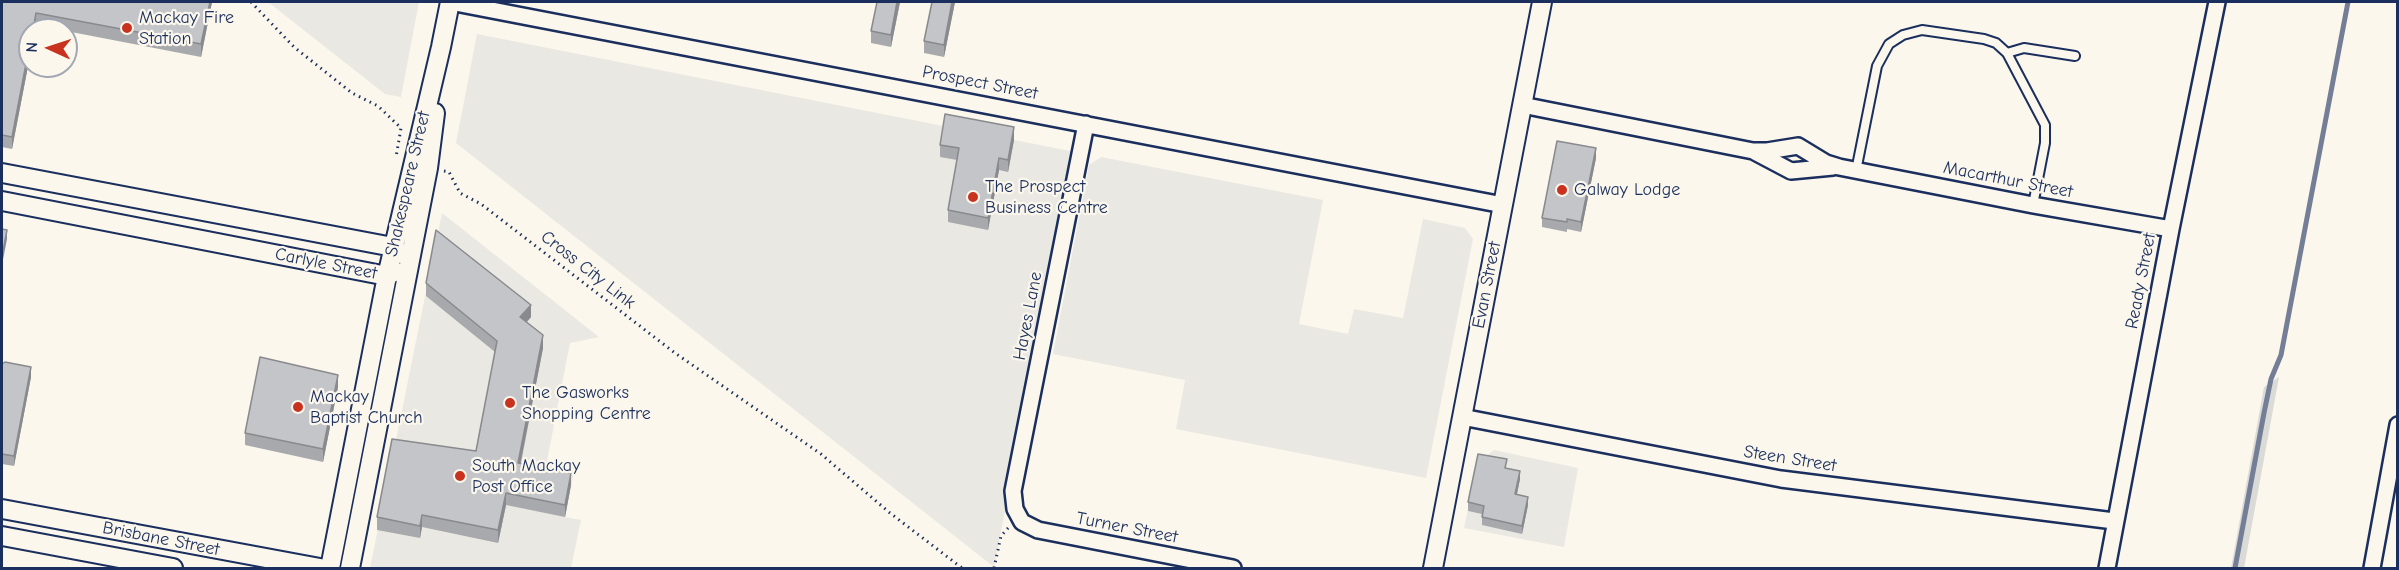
<!DOCTYPE html>
<style>
body{margin:0}
#map{position:relative;width:2399px;height:570px;overflow:hidden;background:#fbf7ec;font-family:"Comic Neue",sans-serif}
canvas{display:block}
.frame{position:absolute;inset:0;border:3px solid #1b2f5e;pointer-events:none}
.north{position:absolute;left:18px;top:18px;width:60px;height:60px;box-sizing:border-box;background:#fbf7ec;border:2px solid #a1a7b3;border-radius:50%;rotate:273deg;font-size:16px;font-weight:700;line-height:24px;text-align:center;color:#1b2f5e}
.north::after{content:'';display:block;margin:auto;width:21px;height:27px;background:#c8321e;clip-path:polygon(50% 0,100% 100%,50% 72%,0 100%)}
</style>
<div id="map">
<canvas width="2399" height="570"></canvas>
<div class="frame"></div>
<div class="north">N</div>
</div>
<script>
const context = document.querySelector('canvas').getContext('2d');
context.lineJoin = 'round';
function fillPath(path, color) { context.fillStyle = color; context.fill(path, 'evenodd'); }
const shape = rows => new Path2D(rows.map(r => 'M' + r).join(''));
function trace(path, color, width, dash) { context.strokeStyle = color; context.lineWidth = width; context.lineCap = dash ? 'butt' : 'round'; context.setLineDash(dash || []); context.stroke(path); }
function label(font, color, halo, rows, align = 'center') {
  context.font = font + ' "Comic Neue",sans-serif'; context.lineWidth = 4.5; context.setLineDash([]); context.textBaseline = 'middle'; context.strokeStyle = halo; context.fillStyle = color; for (const [text, x, y, turn = 0] of rows) {
    context.save(); context.translate(x, y); context.rotate((+turn || 0) * Math.PI / 180); context.textAlign = isNaN(turn) ? turn : align; if (halo) context.strokeText(text, 0, 0); context.fillText(text, 0, 0); context.restore();
  }
}
fillPath(shape([
 [268,2,419,2,401,97,385,94],
 [477,34,1075,152,994,567,456,143],
 [1101,157,1323,200,1299,324,1348,334,1354,309,1403,318,1423,219,1465,228,1473,239,1426,478,1176,429,1185,380,1053,354,1089,165],
 [442,213,599,337,570,343,547,461,575,467,565,517,581,520,571,568,370,568],
 [1494,450,1578,468,1564,547,1464,528,1478,462]
]), '#eae8e2');
fillPath(shape([
 [2279,377,2244,568,2231,568,2264,387]
]), '#dadad7');
trace(shape([
 [2235,568,2264,413,2271,379,2281,355,2348,2]
]), '#747e96', 5);
const service = shape([
 [2007,53,2024,48,2075,56],
 [1856,171,1877,66,1889,44,1903,35,1922,30,1984,39,1996,43,2007,53,2045,125,2045,143,2033,205]
]);
const minor = shape([
 [450,2,1503,205],
 [1522,105,1753,151,1767,151,1798,146,1826,163,1839,167,2033,205,2171,229],
 [1086,124,1013,491,1015,509,1022,522,1038,530,1233,568],
 [1755,152,1791,171,1833,167],
 [1462,417,1781,479,2114,521],
 [2107,568,2171,229,2217,2],
 [2372,568,2398,425]
]);
const tertiary = shape([
 [2,173,393,247,401,254],
 [2,201,387,276,395,271],
 [2,509,320,568],
 [2,536,173,568],
 [330,568,387,276,441,47,450,2],
 [350,568,428,168,435,113],
 [1433,568,1542,2]
]);
trace(service, '#1b2f5e', 12);
trace(minor, '#1b2f5e', 20);
trace(tertiary, '#1b2f5e', 22);
trace(shape([
 [251,2,294,47,352,93,378,106,401,128,396,157],
 [444,171,449,172,460,193,481,204,675,353,821,454,890,513,962,568],
 [994,568,1001,536,1009,527]
]), '#1b2f5e', 3, [1.5, 4.5]);
trace(service, '#fbf7ec', 8);
trace(minor, '#fbf7ec', 15);
trace(tertiary, '#fbf7ec', 18);
fillPath(shape([
 [2,2,212,2,201,57,66,31,66,30,60,30,36,25,12,149,2,147],
 [900,2,891,47,871,43,871,31],
 [932,2,955,2,944,57,924,53,924,41],
 [1014,140,1008,172,999,170,988,230,948,222,948,210,957,160,940,157,940,145],
 [1596,158,1581,232,1567,229,1567,232,1542,227,1542,218],
 [426,283,531,317,527,322,543,348,521,463,571,485,565,517,506,505,498,543,422,527,420,538,377,530,377,517,476,451,495,352,426,296],
 [2,364,31,377,14,466,2,464],
 [338,387,323,462,245,445,245,433],
 [1507,468,1520,479,1517,494,1528,505,1522,534,1482,525,1482,514,1468,511,1468,502]
]), '#a8a9ad');
fillPath(shape([
 [210,2,212,2,201,57,201,44],
 [897,2,900,2,891,47,891,35],
 [952,2,955,2,944,57,944,45],
 [36,13,36,25,35,30,33,30],
 [30,43,30,56,12,149,12,137],
 [1014,127,1014,140,1008,172,1008,160],
 [1596,148,1596,158,1581,232,1581,222],
 [999,158,999,170,988,230,988,218],
 [7,230,7,239,2,265,2,256],
 [531,305,531,317,520,329,520,317],
 [543,335,543,348,518,475,518,463],
 [31,367,31,377,14,466,14,456],
 [338,375,338,387,323,462,323,449],
 [1520,471,1520,479,1515,503,1515,494],
 [571,473,571,485,565,517,565,505],
 [506,493,506,505,498,543,498,530],
 [1528,497,1528,505,1522,534,1522,526],
 [422,515,422,527,420,538,420,526]
]), '#888a8d');
const building = shape([
 [2,2,210,2,201,44,36,13,33,30,30,30,30,43,12,137,2,135,2,2],
 [877,2,897,2,891,35,871,31,877,2],
 [932,2,952,2,944,45,924,41,932,2],
 [945,114,1014,127,1008,160,999,158,988,218,948,210,959,148,940,145,945,114],
 [1557,141,1596,148,1581,222,1567,219,1567,222,1542,218,1557,141],
 [2,229,7,230,2,256,2,229],
 [436,230,531,305,520,317,543,335,518,463,571,473,565,505,506,493,498,530,422,515,420,526,377,517,392,439,476,451,497,341,426,283,436,230],
 [260,357,338,375,323,449,245,433,260,357],
 [5,362,31,367,14,456,2,454,2,364,5,362],
 [1478,454,1507,459,1505,468,1520,471,1515,494,1528,497,1522,526,1482,517,1484,506,1468,502,1478,454]
]);
fillPath(building, '#c3c5c9');
trace(building, '#888a8d', 1.5);
for (const [x, y, r, color] of [
 [127,28,6,"#c8321e"],
 [1562,190,6,"#c8321e"],
 [973,197,6,"#c8321e"],
 [510,403,6,"#c8321e"],
 [298,407,6,"#c8321e"],
 [460,476,6,"#c8321e"]
]) { const dot = new Path2D(); dot.arc(x, y, r, 0, 2 * Math.PI); context.fillStyle = color; context.fill(dot); trace(dot, '#fbf7ec', 2); }
label('18px', '#1b2f5e', '#fbf7ec', [
 ["Mackay Fire",139,18],
 ["Station",139,39],
 ["The Prospect",985,187],
 ["Business Centre",985,208],
 ["Galway Lodge",1574,190],
 ["The Gasworks",522,393],
 ["Shopping Centre",522,414],
 ["Mackay",310,397],
 ["Baptist Church",310,418],
 ["South Mackay",472,466],
 ["Post Office",472,487]
], 'left');
label('18px', '#1b2f5e', '#fbf7ec', [
 ["Prospect Street",980,83,11],
 ["Macarthur Street",2008,180,11],
 ["Shakespeare Street",408,184,-77],
 ["Carlyle Street",326,264,11],
 ["Cross City Link",588,270,38],
 ["Ready Street",2141,281,-79],
 ["Evan Street",1487,285,-79],
 ["Hayes Lane",1028,316,-79],
 ["Steen Street",1790,459,9],
 ["Turner Street",1127,528,11],
 ["Brisbane Street",161,539,11]
]);
</script>
